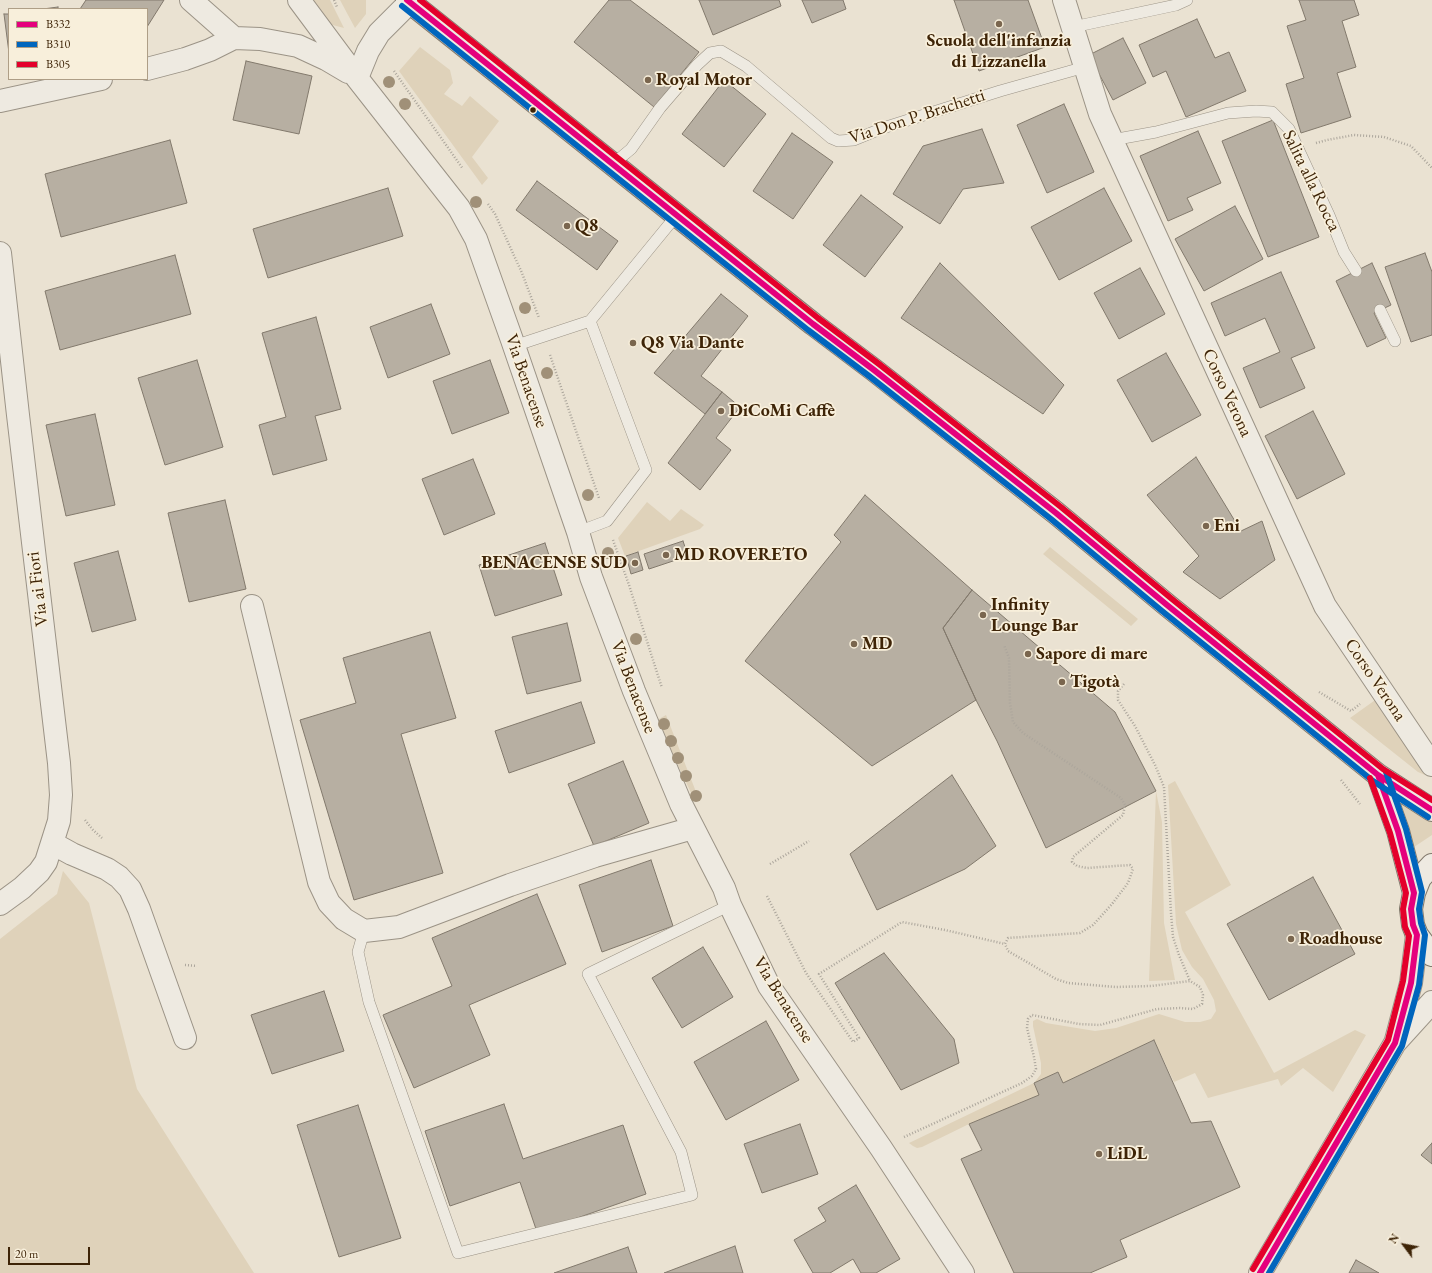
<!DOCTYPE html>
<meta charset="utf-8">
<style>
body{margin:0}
#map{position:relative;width:1432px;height:1273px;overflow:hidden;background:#eae2d2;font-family:"EB Garamond",serif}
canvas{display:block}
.legend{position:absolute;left:8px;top:8px;width:140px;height:72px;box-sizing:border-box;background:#f8efdb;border:1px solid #ae9e86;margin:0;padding:5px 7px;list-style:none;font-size:12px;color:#3e2407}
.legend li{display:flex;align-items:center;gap:8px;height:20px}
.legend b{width:20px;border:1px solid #ae9e86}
.north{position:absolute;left:1384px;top:1225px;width:40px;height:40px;-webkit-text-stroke:3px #f8efdb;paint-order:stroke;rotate:302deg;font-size:11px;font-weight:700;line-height:16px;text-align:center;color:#3e2407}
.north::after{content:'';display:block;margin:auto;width:14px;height:18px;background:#3e2407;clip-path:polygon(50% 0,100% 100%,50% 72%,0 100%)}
.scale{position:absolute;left:8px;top:1247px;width:82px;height:18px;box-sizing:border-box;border:2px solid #3e2407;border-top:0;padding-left:5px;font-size:12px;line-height:14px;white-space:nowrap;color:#3e2407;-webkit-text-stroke:3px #f8efdb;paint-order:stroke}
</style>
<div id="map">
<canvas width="1432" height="1273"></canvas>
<ul class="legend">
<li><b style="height:5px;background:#e5007d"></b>B332</li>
<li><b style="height:5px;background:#0065bd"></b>B310</li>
<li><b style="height:5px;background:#e4002b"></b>B305</li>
</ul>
<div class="north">N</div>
<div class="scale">20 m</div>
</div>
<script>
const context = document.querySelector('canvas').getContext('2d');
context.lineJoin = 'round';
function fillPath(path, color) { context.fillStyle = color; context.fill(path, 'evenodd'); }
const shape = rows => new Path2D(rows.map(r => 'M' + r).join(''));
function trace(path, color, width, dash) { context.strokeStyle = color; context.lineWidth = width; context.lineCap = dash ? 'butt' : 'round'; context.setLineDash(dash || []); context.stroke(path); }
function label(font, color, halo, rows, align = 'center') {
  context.font = font + ' "EB Garamond",serif'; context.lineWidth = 3.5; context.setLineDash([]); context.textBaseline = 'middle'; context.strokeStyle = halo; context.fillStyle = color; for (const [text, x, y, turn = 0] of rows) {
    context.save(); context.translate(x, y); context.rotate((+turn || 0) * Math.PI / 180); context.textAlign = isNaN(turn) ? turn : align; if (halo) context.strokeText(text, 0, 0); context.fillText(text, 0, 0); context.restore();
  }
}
fillPath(shape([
 [309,0,330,0,344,28,325,23],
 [340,0,366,0,366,14,355,28],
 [420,47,450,70,453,83,444,94,462,106,470,96,499,121,472,157,488,178,482,185,399,71],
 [647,502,670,521,681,509,704,525,700,529,625,556,618,538],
 [1050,547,1138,619,1131,626,1043,554],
 [1378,698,1428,774,1425,775,1418,772,1350,718],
 [666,715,698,797,696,798,693,797,659,725,657,720],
 [1175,781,1231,885,1185,912,1274,1073,1355,1030,1366,1035,1333,1092,1303,1068,1281,1086,1278,1079,1208,1098,1195,1073,1174,1082,1154,1040,1063,1083,1058,1072,1034,1083,1039,1095,969,1124,922,1147,917,1148,913,1146,909,1143,1034,1083,1041,1074,1041,1063,1033,1026,1033,1021,1037,1019,1046,1023,1095,1031,1116,1028,1159,1014,1185,1022,1200,1022,1211,1019,1216,1011,1214,1000,1203,979,1192,967,1182,950,1176,924,1168,785],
 [1389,790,1432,818,1432,835,1414,847],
 [1156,791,1162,822,1164,923,1175,980,1149,981],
 [63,871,89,903,137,1089,254,1273,0,1273,0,939,57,894]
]), '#dfd2ba');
const building = shape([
 [86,0,164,0,147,27,147,9,80,9,86,0],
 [609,0,630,0,699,52,654,107,574,42,609,0],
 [699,0,779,0,781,6,713,35,699,0],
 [802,0,843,0,846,9,812,23,802,0],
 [954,0,1028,0,1045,47,979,71,954,0],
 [1299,0,1354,0,1359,15,1342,21,1356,67,1337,73,1351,117,1301,133,1286,84,1304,78,1287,26,1306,20,1299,0],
 [58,7,58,9,43,9,58,7],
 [4,14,9,14,9,53,4,14],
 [1197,19,1215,58,1229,52,1246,91,1186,117,1166,71,1153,77,1139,45,1197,19],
 [1123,38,1146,83,1113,100,1089,55,1123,38],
 [246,61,312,76,299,134,233,120,246,61],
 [724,80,766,114,724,167,682,134,724,80],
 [1064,104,1094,172,1047,193,1017,125,1064,104],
 [1273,120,1319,237,1268,257,1222,141,1273,120],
 [982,129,1004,183,963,189,940,224,893,194,923,146,982,129],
 [1198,131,1221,183,1187,198,1193,210,1168,221,1140,156,1198,131],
 [792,133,833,162,793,219,753,191,792,133],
 [170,140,187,203,61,237,45,174,170,140],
 [537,181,618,241,597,270,516,210,537,181],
 [388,188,403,236,268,278,253,229,388,188],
 [1104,188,1132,241,1059,280,1031,227,1104,188],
 [861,195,903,227,865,277,823,245,861,195],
 [1235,206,1263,259,1204,291,1175,239,1235,206],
 [1425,253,1432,272,1432,335,1411,342,1385,267,1425,253],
 [175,255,191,314,60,350,45,291,175,255],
 [940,263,1064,385,1043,414,901,318,940,263],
 [1372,263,1391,305,1374,313,1386,338,1367,347,1336,281,1372,263],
 [1140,268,1165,314,1119,339,1094,293,1140,268],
 [1281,272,1315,348,1291,358,1305,388,1260,408,1243,368,1280,352,1265,318,1225,336,1211,303,1281,272],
 [721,294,748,316,701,376,722,392,705,414,654,373,721,294],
 [431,304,450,354,388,378,370,327,431,304],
 [316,317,341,409,315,416,327,460,273,475,259,425,286,417,262,333,316,317],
 [1166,353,1201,415,1152,442,1117,380,1166,353],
 [197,360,223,447,165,465,138,378,197,360],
 [490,360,509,413,452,434,433,381,490,360],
 [722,392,740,407,716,438,731,450,700,490,668,463,722,392],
 [1313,411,1345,474,1297,499,1265,436,1313,411],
 [95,414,115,505,66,516,46,425,95,414],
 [1196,457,1241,531,1262,521,1275,560,1220,599,1183,572,1199,556,1147,495,1196,457],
 [473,459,495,514,444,535,422,479,473,459],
 [865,495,972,590,943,628,976,700,872,766,745,661,841,542,834,535,865,495],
 [225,500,246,589,189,602,168,513,225,500],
 [683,541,688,556,649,569,644,554,683,541],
 [545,543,562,595,495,616,479,565,545,543],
 [118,551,136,620,92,632,74,563,118,551],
 [638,552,643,570,631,574,626,556,638,552],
 [972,590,1115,712,1156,791,1046,848,997,741,976,700,943,628,972,590],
 [567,623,581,681,527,694,512,637,567,623],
 [430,632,456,718,401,734,443,873,354,900,300,720,356,703,343,658,430,632],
 [581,702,595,743,509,773,495,731,581,702],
 [623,761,649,823,594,846,568,784,623,761],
 [952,775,996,846,965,869,877,910,850,854,952,775],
 [651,860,673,926,602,952,579,885,651,860],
 [1313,877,1355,954,1269,1000,1227,924,1313,877],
 [537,894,566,964,469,1005,490,1055,414,1088,383,1015,452,986,432,938,537,894],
 [703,947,733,997,682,1028,652,978,703,947],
 [884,953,954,1039,959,1063,901,1090,835,983,884,953],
 [324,991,344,1051,272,1074,251,1015,324,991],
 [766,1021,799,1080,726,1120,694,1062,766,1021],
 [1154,1040,1191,1123,1211,1121,1240,1187,1120,1240,1127,1257,1090,1273,1014,1273,961,1159,982,1150,969,1124,1039,1095,1034,1083,1058,1072,1063,1083,1154,1040],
 [504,1104,523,1159,623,1125,646,1194,537,1232,520,1182,450,1206,425,1131,504,1104],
 [358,1105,401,1238,339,1257,297,1125,358,1105],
 [800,1124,818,1174,762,1193,744,1144,800,1124],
 [1432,1143,1432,1164,1421,1155,1432,1143],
 [856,1185,900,1259,876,1273,861,1273,853,1259,830,1273,813,1273,794,1240,826,1221,818,1208,856,1185],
 [735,1246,743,1273,664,1273,735,1246],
 [628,1247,637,1273,554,1273,628,1247],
 [1356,1260,1379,1273,1349,1273,1356,1260]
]);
fillPath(building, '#b7afa2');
trace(building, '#82796c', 1);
const service = shape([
 [1073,27,1176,5,1187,0],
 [1112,140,1156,132,1228,113,1256,111,1272,112,1289,129,1329,215,1344,252,1356,271],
 [613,164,631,149,660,108,697,65,710,53,721,51,746,66,831,138,838,141,854,140,883,128,1000,91,1085,67],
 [1380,310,1395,341],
 [514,346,590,321,676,216],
 [578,532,607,521,646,470,590,321],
 [364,931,358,952,369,1002,458,1253,692,1195,681,1152,588,974,730,905]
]);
const minor = shape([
 [191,0,234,38],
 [299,0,357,78,459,208,476,239,512,340,578,532,591,577,634,691,681,804,724,888,730,905,769,986,881,1148,963,1273],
 [1064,0,1100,114,1325,606,1432,765],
 [147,69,185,59,210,50,234,38,260,39,298,46,326,59,348,72],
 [357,78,368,51,379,33,410,2],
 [0,101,101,79],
 [0,253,18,415,59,763,61,795,59,821,46,862,39,872,22,888,0,904],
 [252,606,319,882,329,903,344,919,364,931,399,927,510,885,595,856,693,828],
 [52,843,72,854,107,869,119,877,130,889,139,909,185,1038]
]);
const tertiary = shape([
 [1396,1040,1411,983,1417,935],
 [1260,1273,1395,1043,1432,1002]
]);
const secondary = shape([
 [407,0,813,324,874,370,1056,513,1167,605,1378,775,1432,810],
 [1378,775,1398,831,1414,893],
 [1432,865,1420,878,1414,893,1411,909,1413,925,1417,935,1432,955]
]);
trace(service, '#9b9386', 12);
trace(minor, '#9b9386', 24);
trace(tertiary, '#9b9386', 24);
trace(secondary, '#82796c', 24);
trace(shape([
 [334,0,337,7],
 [394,71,463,169],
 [1316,143,1327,140,1354,135,1384,137,1411,146,1432,168],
 [488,204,495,214,522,273,539,318],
 [550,355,599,498],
 [613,540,629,585,662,688],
 [1124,684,1118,691,1118,700,1135,726,1155,765,1164,787,1171,913,1173,937,1179,955,1190,981],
 [1319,692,1351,711,1360,704],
 [1341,780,1360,804],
 [85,820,93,830,102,838],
 [770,864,809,841],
 [767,896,806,973,853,1042,859,1038,819,974,902,922,945,930,1005,944],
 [185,965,197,966],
 [904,1137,1022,1083,1032,1076,1036,1069,1034,1057,1027,1028,1028,1019,1032,1015,1079,1024,1100,1025,1157,1009,1180,1008,1193,1009,1202,1004,1203,995,1200,987,1190,981,1151,986,1116,987,1068,983,1056,979,1008,951,1005,944,1008,938,1080,933,1093,925,1112,904,1128,883,1133,869,1130,865,1087,868,1077,866,1072,862,1073,857,1123,815,1125,805,1121,798,1023,733,1013,722,1010,703,1009,658,1004,645]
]), '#aca69c', 2.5, [1, 2]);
trace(service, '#eeeae1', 11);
trace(minor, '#eeeae1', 22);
trace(tertiary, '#eeeae1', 22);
trace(secondary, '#eeeae1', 22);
trace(shape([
 [407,0,813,324,874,370,1056,513,1167,605,1378,775,1432,810],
 [1260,1273,1395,1043,1411,983,1417,935,1413,925,1411,909,1414,893,1398,831,1378,775]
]), '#e5007d', 6);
trace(shape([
 [402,6,808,330,869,376,1051,519,1162,611,1373,781,1428,817],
 [1269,1273,1402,1046,1419,985,1425,935,1421,923,1419,909,1422,892,1406,829,1386,772]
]), '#0065bd', 6);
trace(shape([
 [420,0,818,318,879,364,1061,507,1172,599,1383,769,1432,800],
 [1253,1269,1388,1040,1403,981,1409,936,1405,927,1403,909,1406,893,1390,833,1370,778]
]), '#e4002b', 6);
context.fillStyle = '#a09078';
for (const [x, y] of [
 [389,82],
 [405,104],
 [476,202],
 [525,308],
 [547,373],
 [588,495],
 [608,553],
 [636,639],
 [664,724],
 [671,741],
 [678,758],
 [686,776],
 [696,796]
]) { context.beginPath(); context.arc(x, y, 6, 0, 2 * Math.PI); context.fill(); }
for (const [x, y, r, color] of [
 [999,24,4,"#7a664e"],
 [648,80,4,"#7a664e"],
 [533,110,3.5,"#3e2407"],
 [567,226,4,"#7a664e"],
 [633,343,4,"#7a664e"],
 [721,411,4,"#7a664e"],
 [1206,526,4,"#7a664e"],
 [666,555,4,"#7a664e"],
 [635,563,4,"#7a664e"],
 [983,615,4,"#7a664e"],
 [854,644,4,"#7a664e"],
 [1028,654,4,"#7a664e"],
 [1062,682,4,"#7a664e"],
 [1291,939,4,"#7a664e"],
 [1099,1154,4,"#7a664e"]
]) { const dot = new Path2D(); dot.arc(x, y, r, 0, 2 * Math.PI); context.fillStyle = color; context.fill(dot); trace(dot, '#f8efdb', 1.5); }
label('bold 18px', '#3e2407', '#f8efdb', [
 ["Scuola dell'infanzia",999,41,"center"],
 ["di Lizzanella",999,62,"center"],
 ["Royal Motor",656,80],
 ["Q8",575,226],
 ["Q8 Via Dante",641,343],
 ["DiCoMi Caffè",729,411],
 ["Eni",1214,526],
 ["MD ROVERETO",674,555],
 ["BENACENSE SUD",627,563,"right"],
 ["Infinity",991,605],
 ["Lounge Bar",991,626],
 ["MD",862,644],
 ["Sapore di mare",1036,654],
 ["Tigotà",1070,682],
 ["Roadhouse",1299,939],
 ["LiDL",1107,1154]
], 'left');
label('18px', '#3e2407', '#f8efdb', [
 ["Via Don P. Brachetti",917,117,-18],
 ["Salita alla Rocca",1311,181,64],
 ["Via Benacense",526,381,71],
 ["Corso Verona",1227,393,65],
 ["Via ai Fiori",38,589,-97],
 ["Corso Verona",1375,680,56],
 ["Via Benacense",633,687,69],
 ["Via Benacense",783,1000,58]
]);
</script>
